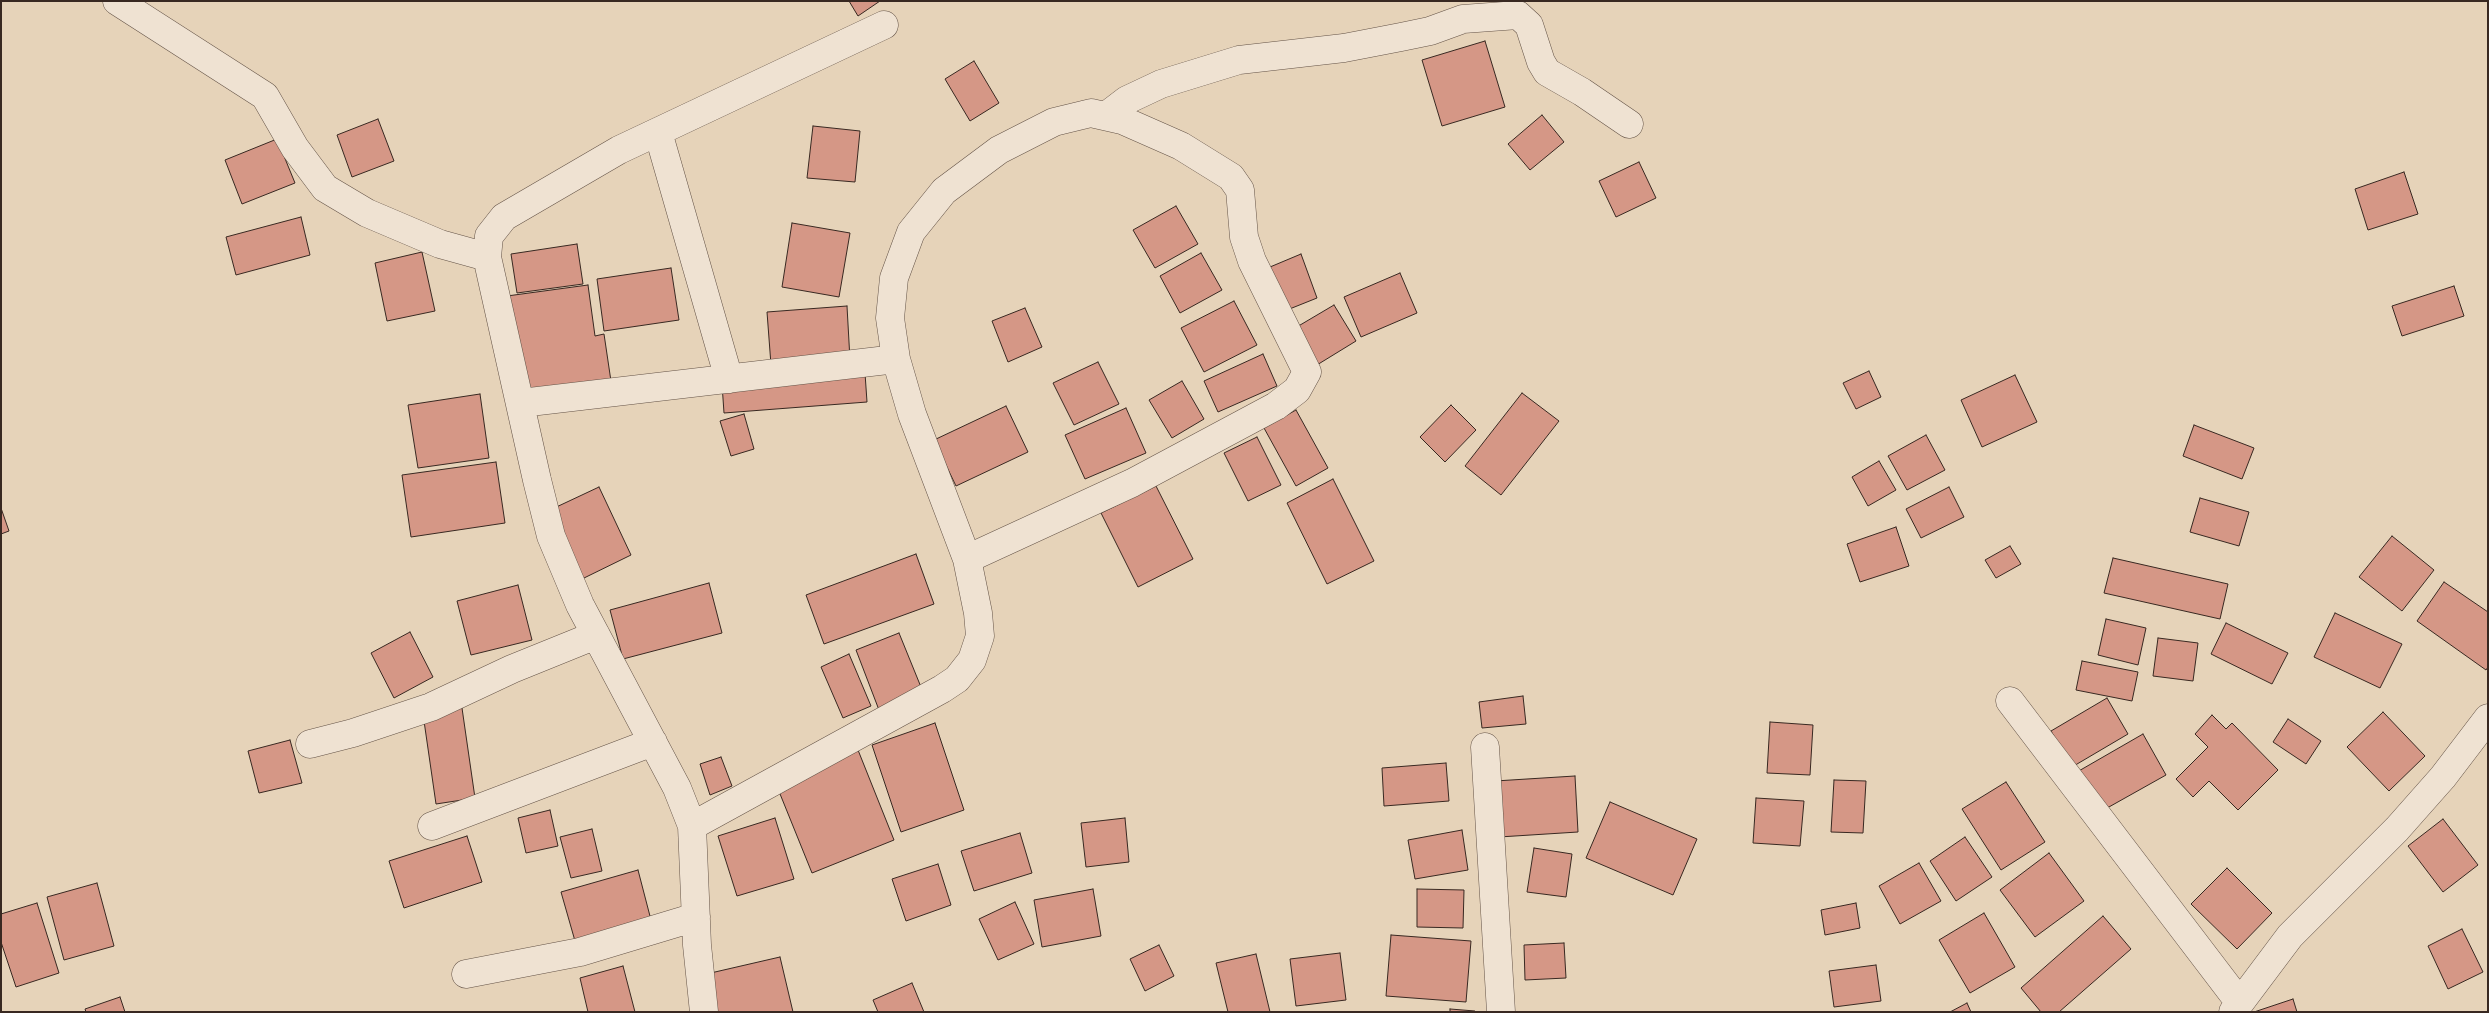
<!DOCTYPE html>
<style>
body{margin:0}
#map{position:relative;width:2489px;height:1013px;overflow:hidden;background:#e6d3b9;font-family:"IM FELL English",serif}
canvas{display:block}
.frame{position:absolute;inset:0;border:2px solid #382821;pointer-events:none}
</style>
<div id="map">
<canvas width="2489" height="1013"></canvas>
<div class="frame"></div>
</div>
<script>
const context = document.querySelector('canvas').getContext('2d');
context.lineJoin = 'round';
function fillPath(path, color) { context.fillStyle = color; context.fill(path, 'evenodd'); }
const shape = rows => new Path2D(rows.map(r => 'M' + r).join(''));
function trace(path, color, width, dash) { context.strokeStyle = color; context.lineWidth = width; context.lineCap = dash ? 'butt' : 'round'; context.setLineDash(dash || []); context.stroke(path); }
const building = shape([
 [849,1,880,1,858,16,849,1],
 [1485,41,1505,107,1442,126,1422,60,1485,41],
 [974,61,999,103,970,121,945,79,974,61],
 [1542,115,1564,142,1530,170,1508,144,1542,115],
 [378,119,394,161,352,177,337,135,378,119],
 [813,126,860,131,855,182,807,178,813,126],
 [277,139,295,183,242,204,225,160,277,139],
 [1639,162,1656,198,1616,217,1599,181,1639,162],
 [2404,172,2418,214,2368,230,2355,189,2404,172],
 [1176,206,1198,244,1155,268,1133,230,1176,206],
 [301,217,310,255,236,275,226,237,301,217],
 [792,223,850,233,839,297,782,287,792,223],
 [577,244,583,284,517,293,511,254,577,244],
 [422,252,435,311,387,321,375,263,422,252],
 [1201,253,1222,290,1180,313,1160,276,1201,253],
 [1301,254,1317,298,1287,310,1270,267,1301,254],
 [671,268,679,320,604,331,597,279,671,268],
 [1400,273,1417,313,1361,337,1344,297,1400,273],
 [588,285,595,336,604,334,612,388,527,400,507,296,588,285],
 [2454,286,2464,316,2402,336,2392,306,2454,286],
 [1234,301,1257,345,1204,372,1181,328,1234,301],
 [1334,305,1356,341,1312,368,1290,331,1334,305],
 [847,306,850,360,771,365,767,312,847,306],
 [1025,308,1042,347,1008,362,992,321,1025,308],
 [1263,354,1277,386,1218,412,1204,381,1263,354],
 [1098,362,1119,404,1074,425,1053,383,1098,362],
 [1869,371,1881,397,1856,409,1843,383,1869,371],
 [865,373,867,402,724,413,722,384,865,373],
 [2015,375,2037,422,1982,447,1961,400,2015,375],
 [1182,381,1204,419,1172,438,1149,400,1182,381],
 [1522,393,1559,421,1501,495,1465,466,1522,393],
 [480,394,489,458,418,468,408,405,480,394],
 [1451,405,1476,430,1445,462,1420,437,1451,405],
 [1006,406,1028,452,956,486,934,440,1006,406],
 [1126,408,1146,453,1085,479,1065,435,1126,408],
 [1296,410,1328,468,1296,486,1264,428,1296,410],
 [744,414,754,449,731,456,720,421,744,414],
 [2194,425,2254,448,2242,479,2183,456,2194,425],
 [1926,435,1945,470,1907,490,1888,456,1926,435],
 [1257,437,1281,485,1248,501,1224,453,1257,437],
 [1879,461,1896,490,1868,506,1852,477,1879,461],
 [496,462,505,523,411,537,402,475,496,462],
 [1333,479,1374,561,1327,584,1287,503,1333,479],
 [1156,486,1193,559,1138,587,1101,513,1156,486],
 [599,487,631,555,582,579,550,510,599,487],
 [1949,487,1964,517,1921,538,1906,509,1949,487],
 [2200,498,2249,512,2239,546,2190,532,2200,498],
 [1,508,9,531,1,534,1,508],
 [1896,527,1909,566,1860,582,1847,544,1896,527],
 [2392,536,2434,570,2402,611,2359,577,2392,536],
 [2010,546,2021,564,1996,578,1985,560,2010,546],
 [916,554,934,604,824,644,806,595,916,554],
 [2113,558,2228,584,2220,619,2104,593,2113,558],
 [2444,582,2488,612,2488,667,2486,670,2417,621,2444,582],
 [709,583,722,633,623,659,610,610,709,583],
 [518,585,532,640,471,655,457,601,518,585],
 [2335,613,2402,644,2380,688,2314,657,2335,613],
 [2106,619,2146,628,2138,665,2098,655,2106,619],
 [2226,623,2288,653,2272,684,2211,654,2226,623],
 [410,632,433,677,394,698,371,653,410,632],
 [899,633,923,692,879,710,856,650,899,633],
 [2158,638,2198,643,2193,681,2153,676,2158,638],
 [849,654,871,706,843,718,821,667,849,654],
 [2082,661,2138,672,2132,701,2076,690,2082,661],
 [1523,696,1526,724,1482,728,1479,702,1523,696],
 [2107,698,2128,734,2072,767,2051,731,2107,698],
 [462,708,475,798,436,804,423,714,462,708],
 [2383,712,2425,756,2389,791,2347,747,2383,712],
 [2212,715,2226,729,2232,723,2278,770,2238,810,2209,781,2193,797,2176,779,2208,747,2195,734,2212,715],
 [2288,719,2321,741,2306,764,2273,742,2288,719],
 [1770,722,1813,725,1810,775,1767,773,1770,722],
 [935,723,964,810,901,832,872,745,935,723],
 [2143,734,2166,775,2100,812,2077,772,2143,734],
 [290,740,302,783,259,793,248,751,290,740],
 [858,750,894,840,812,873,776,784,858,750],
 [721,757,732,786,710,795,700,764,721,757],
 [1446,763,1449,801,1384,806,1382,768,1446,763],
 [1575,776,1578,832,1499,837,1495,781,1575,776],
 [1834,780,1866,781,1863,833,1831,832,1834,780],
 [2006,782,2045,842,2001,870,1962,809,2006,782],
 [1756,798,1804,801,1800,846,1753,843,1756,798],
 [1610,802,1697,839,1673,895,1586,858,1610,802],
 [550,810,558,846,526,853,518,818,550,810],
 [775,818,794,879,737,896,718,836,775,818],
 [1125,818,1129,862,1086,867,1081,823,1125,818],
 [2443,819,2478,865,2443,892,2408,846,2443,819],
 [592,829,602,871,571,878,560,837,592,829],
 [1462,830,1468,870,1415,879,1408,840,1462,830],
 [1020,833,1032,873,974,891,961,851,1020,833],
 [467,836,482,882,404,908,389,861,467,836],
 [1965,837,1992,877,1956,901,1930,861,1965,837],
 [1534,848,1572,854,1566,897,1527,892,1534,848],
 [2049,853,2084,901,2035,937,2000,890,2049,853],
 [1919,863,1941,901,1900,924,1879,886,1919,863],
 [938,864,951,905,906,921,892,879,938,864],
 [2227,868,2272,913,2237,949,2191,904,2227,868],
 [638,870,651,920,575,941,561,892,638,870],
 [97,883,114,946,64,960,47,897,97,883],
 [1093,889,1101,936,1042,947,1034,900,1093,889],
 [1417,889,1464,890,1463,928,1417,927,1417,889],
 [1015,902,1034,944,998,960,979,919,1015,902],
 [37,903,59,973,16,987,1,942,1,914,37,903],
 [1856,903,1860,928,1825,935,1821,910,1856,903],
 [1984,913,2015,967,1970,993,1939,940,1984,913],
 [2103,916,2131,949,2059,1012,2041,1012,2021,988,2103,916],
 [2462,929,2483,972,2448,989,2428,946,2462,929],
 [1391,935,1471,941,1466,1002,1386,996,1391,935],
 [1564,943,1566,978,1525,980,1524,945,1564,943],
 [1159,945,1174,976,1145,991,1130,959,1159,945],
 [1340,953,1346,1000,1296,1006,1290,959,1340,953],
 [1256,954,1270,1012,1228,1012,1216,963,1256,954],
 [780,957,793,1012,710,1012,702,975,780,957],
 [1876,965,1881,1001,1834,1007,1829,971,1876,965],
 [623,966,635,1012,588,1012,580,978,623,966],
 [912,983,924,1012,878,1012,873,1000,912,983],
 [120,997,125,1012,86,1012,85,1009,120,997],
 [2293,999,2297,1012,2254,1012,2293,999],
 [1967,1003,1971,1012,1950,1012,1967,1003],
 [1450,1009,1475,1011,1475,1012,1450,1012,1450,1009]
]);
fillPath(building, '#d59786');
trace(building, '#382821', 1);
const street = shape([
 [117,1,265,96,295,148,325,188,367,213,440,244,487,257],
 [1106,116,1127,100,1161,84,1239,60,1344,48,1401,37,1430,31,1463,19,1518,15,1529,25,1541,62,1547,72,1582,92,1629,124],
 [658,132,729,379],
 [521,403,896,359],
 [2010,701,2240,1003],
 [310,744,353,733,431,707,512,669,596,635],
 [1485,747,1501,1012],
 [432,826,653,742],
 [692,826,942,689,957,679,972,660,980,636,978,613,967,559,912,414,896,359,890,318,894,278,911,232,944,191,999,150,1054,122,1091,113,1122,120,1181,146,1231,177,1240,190,1244,237,1252,261,1307,372,1297,390,1276,406,1132,483,967,559],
 [466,974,580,952,696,917],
 [704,1012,697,945,692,826,677,788,580,605,551,536,537,480,487,257,489,236,504,217,619,150,884,25],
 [2233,1012,2290,936,2397,829,2443,777,2488,718]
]);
trace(street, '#645347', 29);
trace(street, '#efe2d2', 28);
</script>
